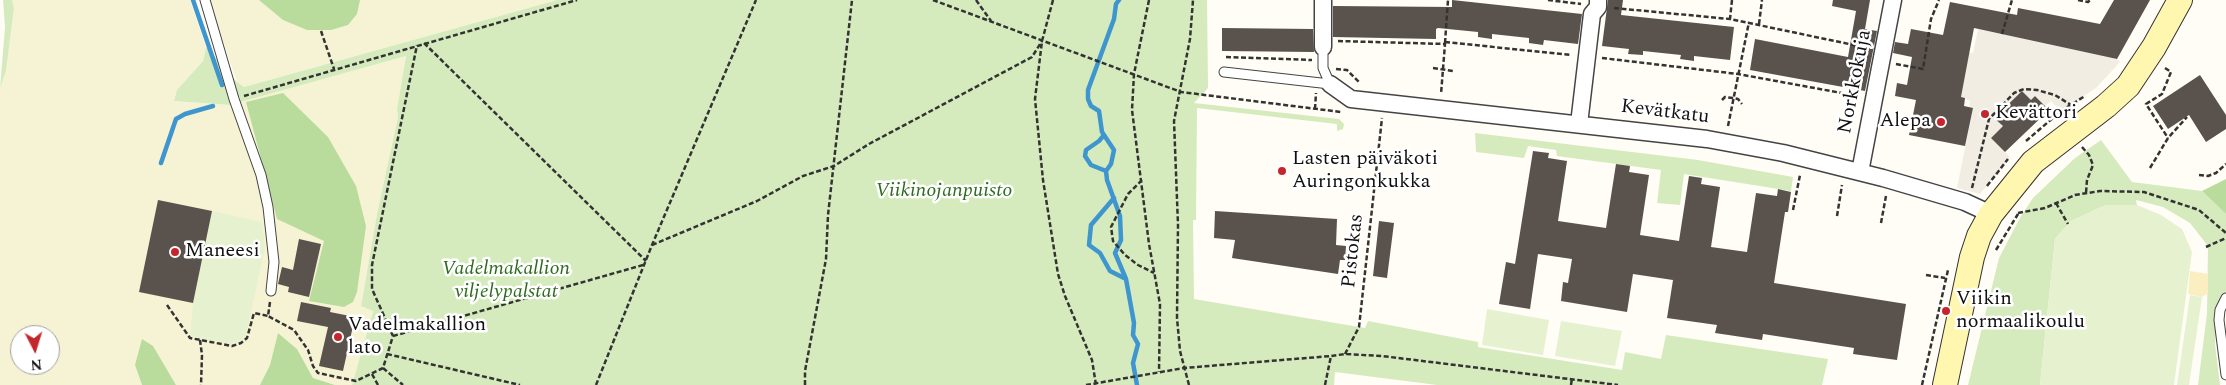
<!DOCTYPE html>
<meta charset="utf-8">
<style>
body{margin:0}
#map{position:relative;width:2226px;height:385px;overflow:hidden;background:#fffdf5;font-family:Spectral,serif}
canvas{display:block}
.north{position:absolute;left:10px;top:325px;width:50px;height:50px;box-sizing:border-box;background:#fff;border:1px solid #a0a0a0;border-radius:50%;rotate:175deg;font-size:14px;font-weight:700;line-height:20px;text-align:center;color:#111}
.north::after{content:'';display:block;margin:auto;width:18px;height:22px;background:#c4262e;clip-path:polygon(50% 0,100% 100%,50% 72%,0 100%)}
</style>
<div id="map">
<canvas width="2226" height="385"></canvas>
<div class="north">N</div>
</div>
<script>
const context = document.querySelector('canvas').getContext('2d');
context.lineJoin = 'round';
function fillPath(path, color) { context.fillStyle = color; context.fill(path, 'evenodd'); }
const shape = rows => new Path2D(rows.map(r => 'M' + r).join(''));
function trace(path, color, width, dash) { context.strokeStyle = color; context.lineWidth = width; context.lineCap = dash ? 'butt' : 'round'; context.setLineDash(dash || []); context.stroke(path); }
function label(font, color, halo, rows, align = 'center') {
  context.font = font + ' Spectral,serif'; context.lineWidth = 5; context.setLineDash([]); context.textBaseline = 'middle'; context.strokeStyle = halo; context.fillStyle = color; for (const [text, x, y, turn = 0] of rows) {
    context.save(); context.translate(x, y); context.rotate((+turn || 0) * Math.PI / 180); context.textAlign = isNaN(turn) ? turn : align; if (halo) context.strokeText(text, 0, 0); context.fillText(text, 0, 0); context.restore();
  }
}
fillPath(shape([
 [12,0,190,0,206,47,203,61,177,90,174,101,230,105,406,56,397,109,398,117,377,214,361,306,373,310,352,385,335,385,313,378,297,349,278,333,270,365,260,385,176,385,168,372,135,365,142,385,0,385,0,88,6,71,14,8],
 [20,335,50,335,50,365,20,365],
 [209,0,557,0,244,87,237,82]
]), '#f6f3d4');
fillPath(shape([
 [3,0,12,0,14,8,6,71,0,88,5,27],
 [557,0,1207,0,1208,88,1194,103,1339,119,1344,124,1343,129,1337,131,1337,124,1197,108,1196,220,1193,220,1194,299,1365,328,1368,321,1478,342,1478,347,1622,370,1625,352,1661,359,1666,335,1828,359,1822,385,1437,385,1335,372,1334,385,352,385,373,311,361,306,377,214,398,117,397,109,406,56,230,105,174,101,177,90,203,61,206,47,237,82,244,87],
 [1475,133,1698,160,1793,177,1791,191,1684,174,1680,205,1657,203,1661,170,1557,156,1556,150,1528,146,1524,158,1476,152],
 [2101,140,2132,182,2202,191,2226,214,2226,291,2217,313,2215,344,2220,385,2198,385,2207,313,2208,246,2190,223,2163,207,2136,200,2137,205,2106,205,2071,221,2055,239,2040,385,1968,385,1999,258,2021,216,2033,198,2075,158]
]), '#d5ebbd');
fillPath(shape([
 [259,0,360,0,357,14,348,25,331,30,307,30,283,20],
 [283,93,328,137,356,186,366,226,357,292,353,302,344,307,309,301,324,241,277,219,246,102],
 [2226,179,2226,214,2202,191],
 [278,333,297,349,313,378,335,385,260,385,270,365],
 [142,339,153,346,176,385,142,385,135,365]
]), '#b9dc9c');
fillPath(shape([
 [2190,271,2208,274,2208,293,2202,297,2188,294]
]), '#fbeec1');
fillPath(shape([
 [2106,205,2137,205,2161,215,2182,229,2192,252,2174,385,2040,385,2055,239,2071,221],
 [212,211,262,222,265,248,246,335,240,341,231,344,190,336,193,303],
 [2190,295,2202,297,2189,385,2177,385],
 [1487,309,1549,320,1543,355,1482,345],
 [1561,321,1622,331,1615,366,1555,356]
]), '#e6f2cf');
fillPath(shape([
 [1978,29,2117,59,2120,62,2096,88,2061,111,2051,101,2045,106,2035,96,2031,100,2022,91,1994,117,2003,126,1991,138,2010,157,1980,194,1957,188,1973,108,1969,107,1970,101,1961,97,1969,53,1973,53]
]), '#f1ede2');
trace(shape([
 [193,0,222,85],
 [1119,0,1116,4,1114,19,1088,90,1088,99,1091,106,1099,111,1102,132,1114,150,1111,164,1106,171,1107,180,1120,216,1121,240,1115,253,1126,279,1134,323,1133,335,1138,344,1133,363,1137,385],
 [1104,135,1099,141,1086,150,1085,156,1091,165,1106,171],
 [161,163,176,119,185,114,213,106],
 [1114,198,1091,225,1089,245,1100,253,1110,271,1126,279]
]), '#3f96cf', 4.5);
fillPath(shape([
 [1452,0,1582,14,1578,44,1544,40,1543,45,1529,43,1529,38,1492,34,1492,39,1478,37,1478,32,1438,28,1436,29,1436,39,1333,37,1333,6,1452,7],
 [1608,0,1623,0,1621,15,1734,27,1730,60,1694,56,1694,61,1680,59,1681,55,1643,51,1643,55,1628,54,1629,49,1602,46],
 [1833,0,1870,0,1865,29,1877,31,1865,91,1750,70,1755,39,1848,57,1856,11,1832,6],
 [2114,0,2150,0,2117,59,1974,28,1961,97,1965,98,1964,106,1973,108,1965,146,1909,135,1916,100,1895,96,1897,83,1907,85,1912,57,1893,53,1895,42,1908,44,1911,29,1943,35,1950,2,2017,15,2018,8,2100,24],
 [1222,28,1313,29,1314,52,1222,51],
 [2200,75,2226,115,2226,129,2206,142,2189,115,2168,129,2153,106],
 [2022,91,2031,100,2035,96,2049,110,2005,152,1991,138,2003,126,1994,118],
 [1533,151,1549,153,1548,158,1567,161,1558,221,1606,228,1616,164,1630,166,1629,172,1649,175,1640,235,1679,241,1689,176,1702,178,1701,184,1720,187,1711,247,1747,252,1756,193,1777,196,1778,189,1791,192,1788,212,1785,212,1774,283,1906,304,1897,360,1853,354,1854,348,1763,334,1762,340,1715,333,1717,325,1667,318,1673,280,1633,274,1627,312,1561,301,1563,282,1568,283,1572,259,1538,254,1530,309,1499,304,1506,262,1515,264],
 [158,200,212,211,193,303,139,292],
 [1215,211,1337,219,1336,245,1346,246,1345,260,1340,260,1338,274,1232,258,1235,240,1214,238],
 [1379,221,1394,223,1387,278,1373,276],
 [299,239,321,244,309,297,288,292,289,287,278,284,282,267,293,270],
 [301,302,331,308,330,312,355,317,343,371,319,366,328,327,297,321]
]), '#5a524d');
const lane = shape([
 [205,0,234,99,261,175,268,207,274,262,271,291],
 [1323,47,1323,68,1330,84],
 [1224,72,1330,84],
 [2226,298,2220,310,2219,320,2226,375]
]);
const street = shape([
 [1323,0,1323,47],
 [1330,84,1351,99,1707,139,1783,153,1883,178,1965,202,1991,214],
 [1579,124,1592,14,1598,7,1598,0],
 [1860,172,1893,0]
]);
const secondary = shape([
 [1945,385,1972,257,1979,236,1991,214,2033,162,2106,106,2128,86,2154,47,2180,0]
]);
trace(lane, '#444', 11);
trace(street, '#444', 19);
trace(secondary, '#333', 26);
trace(shape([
 [933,0,1181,92,1341,112],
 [976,0,991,21],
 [1053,0,1042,41,1035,99,1043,180,1058,274,1065,296,1092,360,1096,385],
 [1149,0,1134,74,1132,110,1149,244,1160,304,1159,372],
 [1548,0,1581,4],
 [1732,0,1730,19,1868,48],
 [2078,0,2088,2,2090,0],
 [1614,8,1730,19],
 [1759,24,1762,0],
 [321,31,334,69],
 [2002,34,2012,0],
 [1338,41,1445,44,1441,94],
 [1445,42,1571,55],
 [424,43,646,261],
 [1445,43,1448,0],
 [1226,57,1312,60],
 [1602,58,1738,74,1858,96],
 [1896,64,1923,69,1931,19,1939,0],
 [1433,68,1453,71],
 [2165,68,2171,72,2162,94,2146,104,2168,138],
 [1336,69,1347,70,1360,83],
 [244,96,577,0],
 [1722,100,1725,97,1733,98,1738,99,1742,104],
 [1315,109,1316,93],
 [1728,126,1749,22],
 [2026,141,2061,111,2085,96],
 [2082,147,2089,155,2093,165,2087,180,2086,193],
 [2150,168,2168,138,2187,117],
 [2199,175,2208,176,2216,173,2226,164],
 [1142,180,1128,194,1111,227,1113,241,1125,255,1138,265,1154,273],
 [1987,186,2008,159],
 [1972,188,1989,119,2014,93,2024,89,2037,90,2055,95,2071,105],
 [2056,203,2068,224],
 [1793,210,1800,175],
 [2018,213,2045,208,2075,195,2100,191,2144,192,2199,210,2226,233],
 [1837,216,1842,185],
 [1881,223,1886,196],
 [652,245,757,201,803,176,834,166,869,144,1032,57,1042,41],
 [2206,247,2226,238],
 [1996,250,2018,214],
 [1926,275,1945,278],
 [270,302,268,316,294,330,308,350,313,366,318,373,356,381,383,368,393,336,372,289,372,265,417,45],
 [167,305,190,338,232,346,241,343,247,338,254,313,268,316],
 [393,336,643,265],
 [200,340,202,355,201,385],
 [387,354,520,385],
 [1345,354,1359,327,1382,118],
 [383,368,403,385],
 [372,374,378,385],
 [596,385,652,245,756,0],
 [805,385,805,371,826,259,828,215,852,0],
 [1086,385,1184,368,1331,356],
 [1189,385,1180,351,1177,318,1178,225,1174,121,1190,39,1193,0],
 [1325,385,1331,356,1345,354,1382,356,1618,385],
 [1571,385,1572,378],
 [1922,385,1948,270]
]), '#333', 2.5, [5, 2.5]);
trace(lane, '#fff', 9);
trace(street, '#fff', 16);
trace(secondary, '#fff6b0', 24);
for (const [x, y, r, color] of [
 [1985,114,5,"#c4262e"],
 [1941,122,5,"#c4262e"],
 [1282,171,5,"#c4262e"],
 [175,252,5,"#c4262e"],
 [1946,311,5,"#c4262e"],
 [338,337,5,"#c4262e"]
]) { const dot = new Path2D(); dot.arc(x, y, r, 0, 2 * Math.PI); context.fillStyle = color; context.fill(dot); trace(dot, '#fff', 2); }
label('20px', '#111', '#fff', [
 ["Norkkokuja",1856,82,-79],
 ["Kevätkatu",1665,113,7],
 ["Pistokas",1354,251,-84]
]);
label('20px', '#111', '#fff', [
 ["Kevättori",1995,114],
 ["Alepa",1931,122,"right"],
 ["Lasten päiväkoti",1292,160],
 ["Auringonkukka",1292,183],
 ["Maneesi",185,252],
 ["Viikin",1956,300],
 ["normaalikoulu",1956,323],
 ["Vadelmakallion",348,326],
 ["lato",348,349]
], 'left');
label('italic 20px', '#2f6b1f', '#fff', [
 ["Viikinojanpuisto",944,192],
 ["Vadelmakallion",506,270],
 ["viljelypalstat",506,293]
]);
</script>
